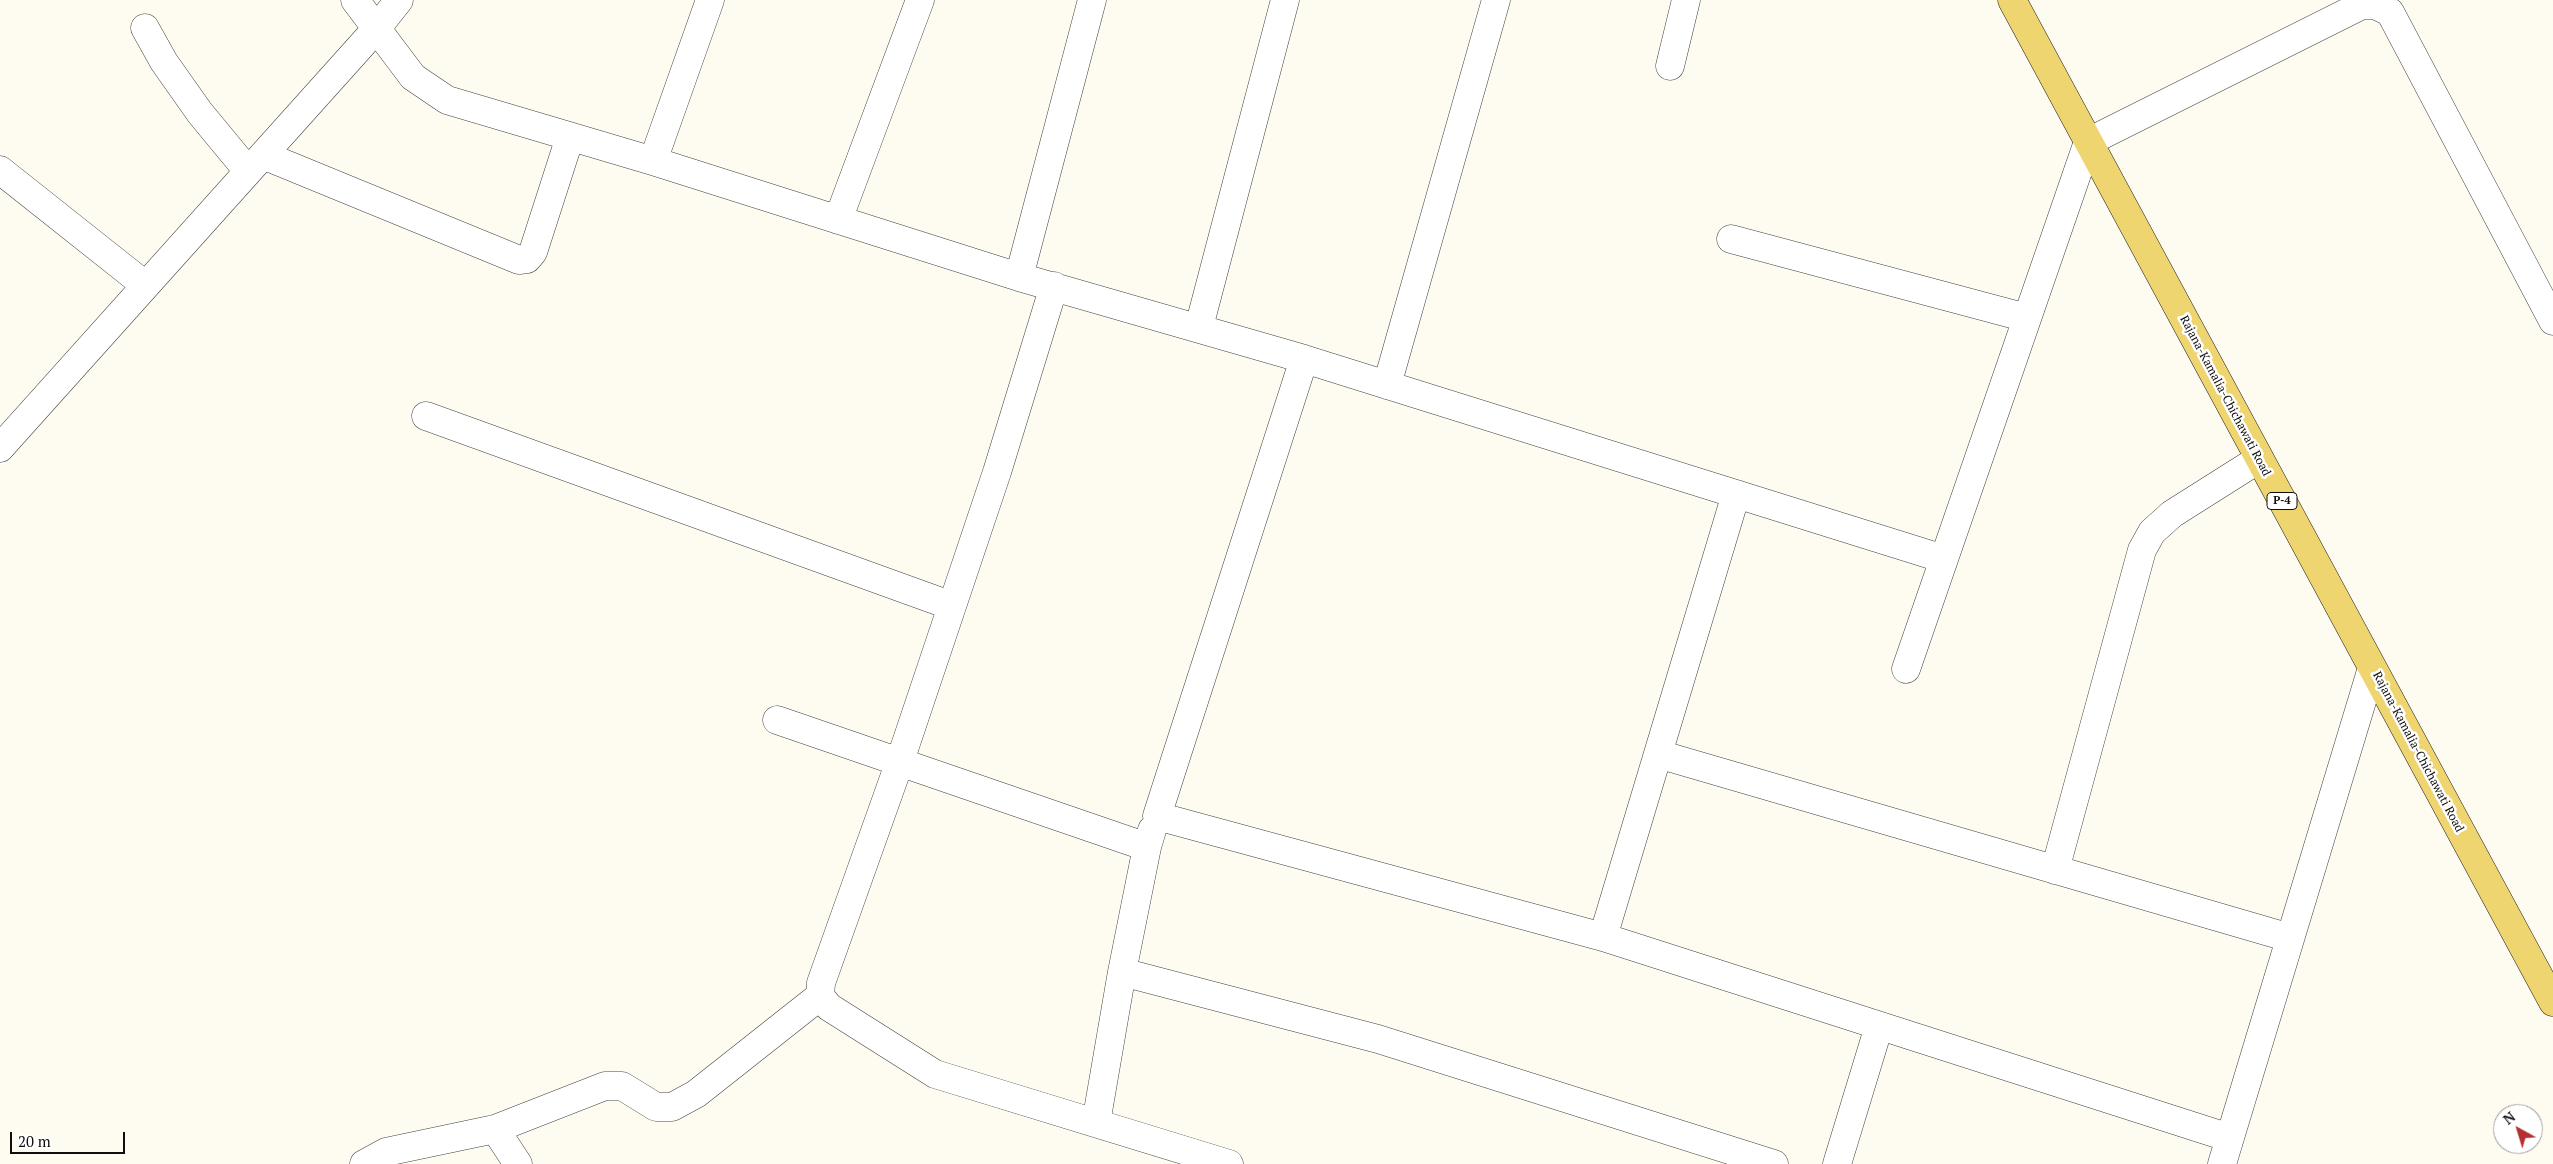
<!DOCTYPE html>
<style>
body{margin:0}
#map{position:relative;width:2553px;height:1164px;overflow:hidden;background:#fefcf0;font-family:"PT Serif",serif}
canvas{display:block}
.north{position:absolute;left:2493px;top:1104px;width:50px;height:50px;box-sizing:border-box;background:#fff;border:1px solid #9f9f9f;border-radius:50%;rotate:321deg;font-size:14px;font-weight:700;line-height:20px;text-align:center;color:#0e0e0e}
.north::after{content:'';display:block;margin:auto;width:18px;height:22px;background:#b43030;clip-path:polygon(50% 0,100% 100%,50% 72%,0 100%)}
.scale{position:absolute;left:10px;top:1132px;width:115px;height:22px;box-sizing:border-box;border:2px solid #0e0e0e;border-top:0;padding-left:6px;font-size:15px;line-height:18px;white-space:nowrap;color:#0e0e0e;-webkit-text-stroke:4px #fff;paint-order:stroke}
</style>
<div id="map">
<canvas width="2553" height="1164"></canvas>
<div class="north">N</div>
<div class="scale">20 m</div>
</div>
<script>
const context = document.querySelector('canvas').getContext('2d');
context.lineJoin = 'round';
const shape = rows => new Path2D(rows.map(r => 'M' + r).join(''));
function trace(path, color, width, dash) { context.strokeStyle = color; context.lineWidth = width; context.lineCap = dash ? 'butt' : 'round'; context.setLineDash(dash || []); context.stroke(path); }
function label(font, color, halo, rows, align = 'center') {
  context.font = font + ' "PT Serif",serif'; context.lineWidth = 5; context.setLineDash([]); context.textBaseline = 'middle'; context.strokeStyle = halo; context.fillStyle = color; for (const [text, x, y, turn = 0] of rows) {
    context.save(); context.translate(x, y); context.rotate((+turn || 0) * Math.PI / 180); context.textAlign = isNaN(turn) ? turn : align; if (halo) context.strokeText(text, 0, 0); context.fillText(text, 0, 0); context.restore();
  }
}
const street = shape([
 [355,0,413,77,447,100,653,161,1019,277,1304,359,1944,559],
 [145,28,164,62,200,113,248,171],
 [1670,66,1686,0],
 [263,155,519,260,527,259,533,252,570,137],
 [653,161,710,0],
 [0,170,145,285],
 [838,220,920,0],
 [1731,239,2027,318],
 [1019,277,1092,0],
 [1054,286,997,472,899,764,821,983,820,996,829,1007,935,1074,1229,1164],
 [1199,327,1285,0],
 [1304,359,1157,816,1603,937,2230,1138],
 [1387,385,1496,0],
 [426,416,952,606],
 [0,448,377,28,399,0],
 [1906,669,2088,142,2362,5,2375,5,2390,12,2553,321],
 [777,720,1147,847],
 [1658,754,2290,938],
 [2055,870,2142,550,2152,532,2172,514,2259,459],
 [1603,937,1736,494],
 [1122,972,1378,1039,1774,1164],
 [1096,1123,1122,972,1147,847,1152,830],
 [495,1129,518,1164],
 [364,1164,386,1152,495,1129,605,1086,622,1086,656,1107,672,1107,696,1094,820,996],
 [1837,1164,1879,1026],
 [2222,1164,2372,668]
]);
const primary = shape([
 [2012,0,2553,1002]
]);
trace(street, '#414141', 29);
trace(primary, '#1f1f1f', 29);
trace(street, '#fff', 28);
trace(primary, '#eed570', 28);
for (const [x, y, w] of [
 [2282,501,30]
]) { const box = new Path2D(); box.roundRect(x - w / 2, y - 8.5, w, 17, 4); context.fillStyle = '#fff'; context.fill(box); trace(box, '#0e0e0e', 1); }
label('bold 11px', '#0e0e0e', null, [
 ["P-4",2282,501]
]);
label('12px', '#0e0e0e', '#fff', [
 ["Rajana-Kamalia-Chichawati Road",2225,396,62],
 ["Rajana-Kamalia-Chichawati Road",2418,752,62]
]);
</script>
